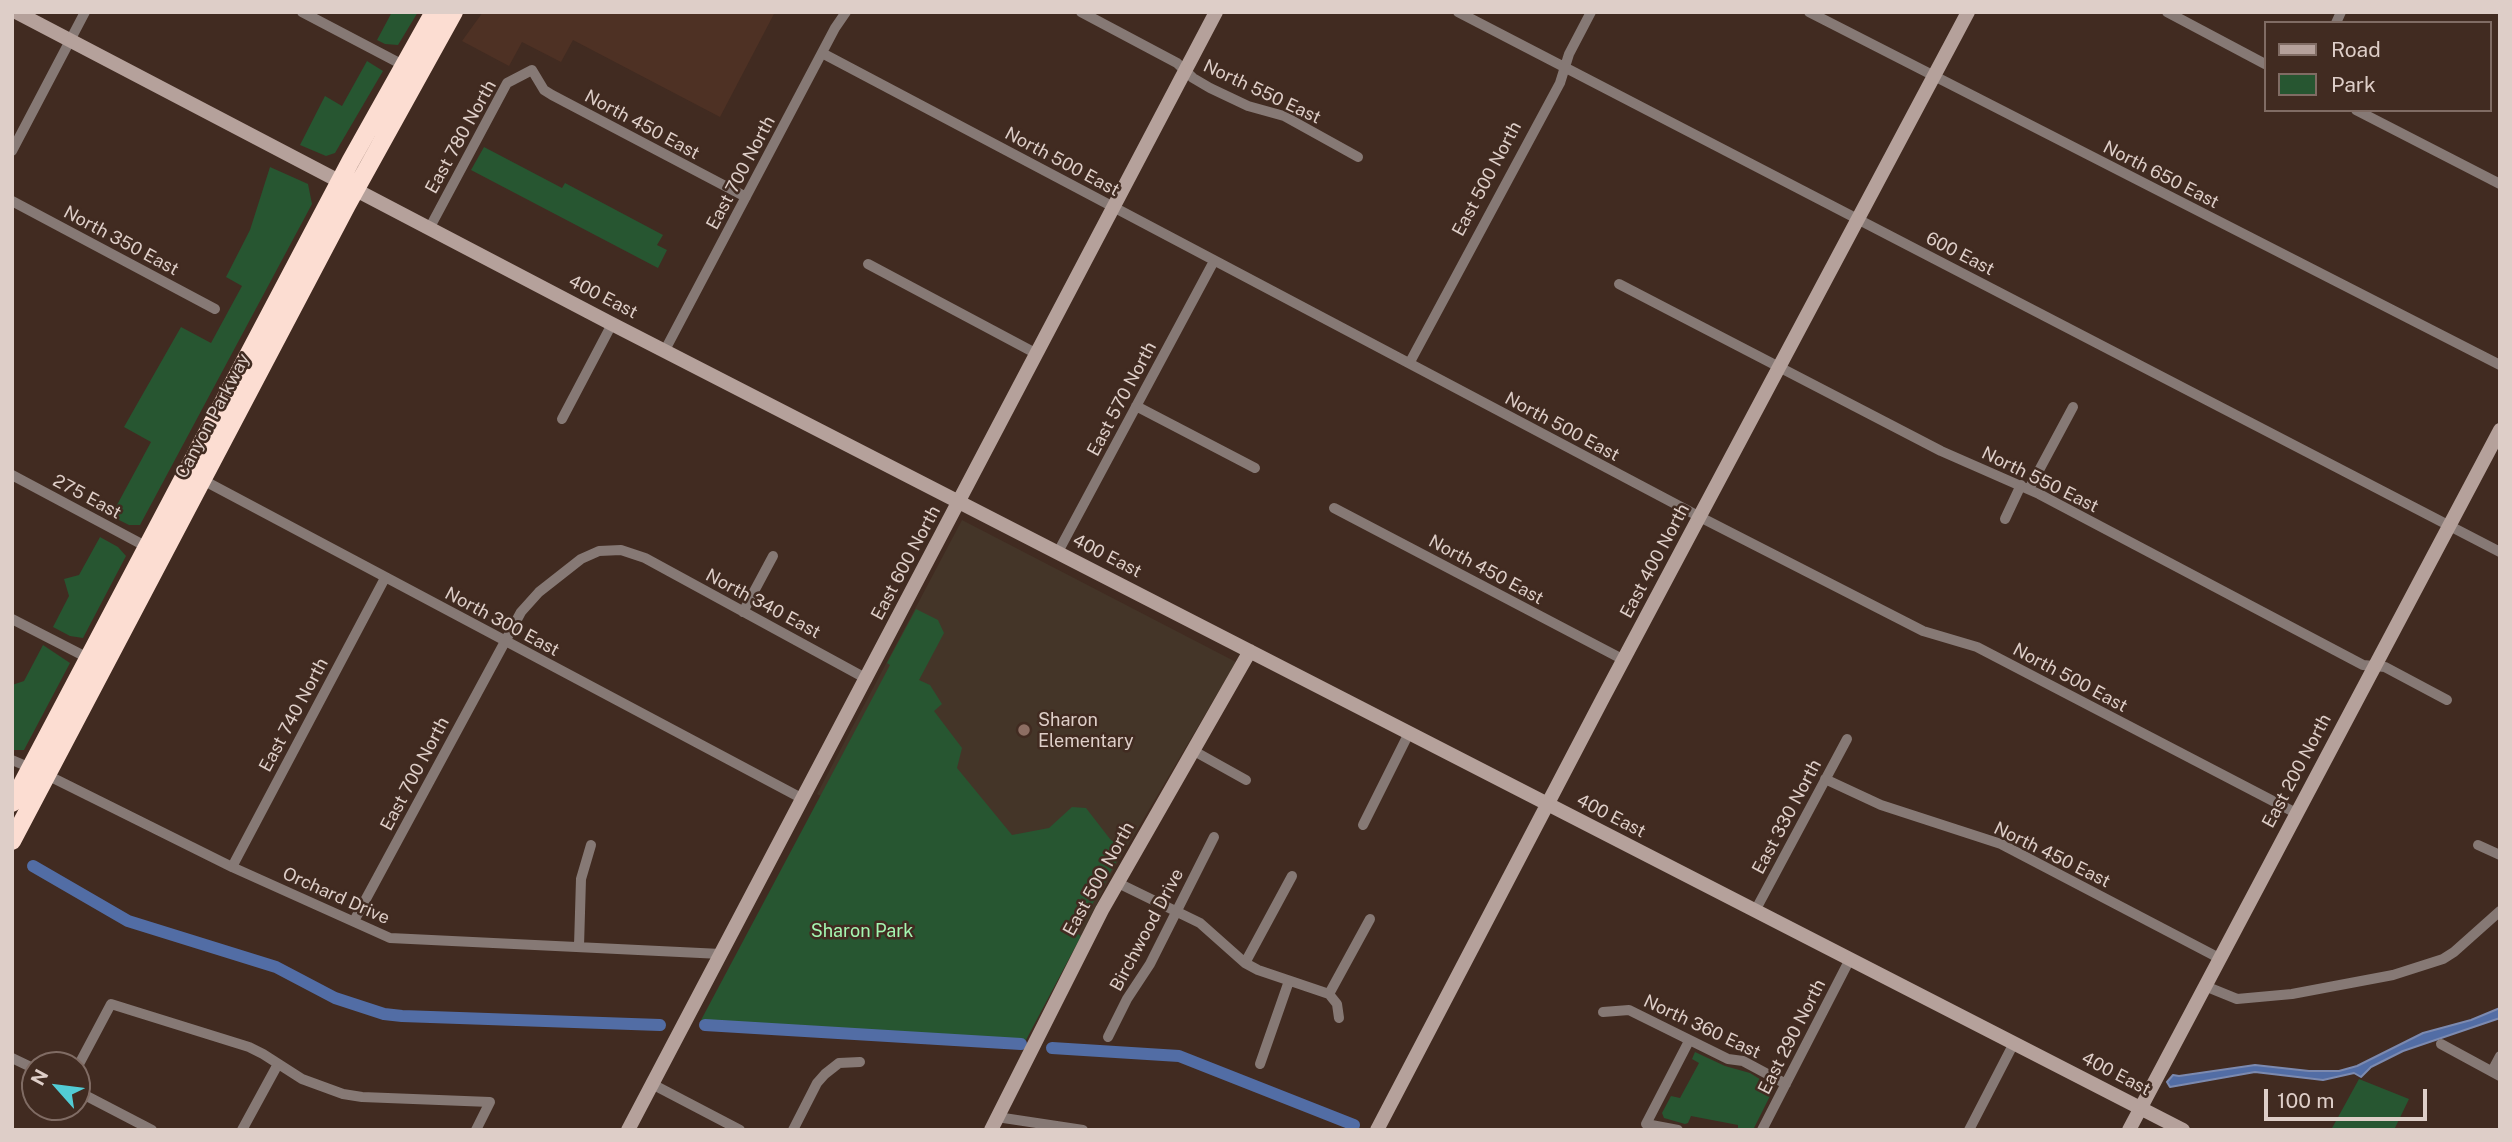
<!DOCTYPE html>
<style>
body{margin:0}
#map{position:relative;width:2512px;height:1142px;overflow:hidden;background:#412b21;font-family:"Public Sans",sans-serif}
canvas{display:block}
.frame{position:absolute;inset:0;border:14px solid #decec8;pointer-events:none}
.legend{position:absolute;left:2264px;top:21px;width:228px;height:91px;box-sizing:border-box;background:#412b21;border:2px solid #806c64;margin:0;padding:9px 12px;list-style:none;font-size:21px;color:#decec8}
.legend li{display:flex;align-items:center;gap:14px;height:35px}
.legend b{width:35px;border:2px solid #806c64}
.north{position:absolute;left:21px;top:1051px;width:70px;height:70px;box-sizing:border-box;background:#412b21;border:2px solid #806c64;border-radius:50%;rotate:298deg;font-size:19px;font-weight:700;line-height:28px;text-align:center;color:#decec8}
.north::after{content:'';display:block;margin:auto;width:24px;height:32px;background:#52ccd5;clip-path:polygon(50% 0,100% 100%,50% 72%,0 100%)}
.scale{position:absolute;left:2264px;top:1089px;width:163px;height:32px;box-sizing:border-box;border:4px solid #decec8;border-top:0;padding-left:9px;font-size:21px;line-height:24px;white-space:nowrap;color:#decec8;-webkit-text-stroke:5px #412b21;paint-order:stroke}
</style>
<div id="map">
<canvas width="2512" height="1142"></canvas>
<div class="frame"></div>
<ul class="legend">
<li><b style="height:9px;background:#b5a19b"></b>Road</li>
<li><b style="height:19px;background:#275631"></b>Park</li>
</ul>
<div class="north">N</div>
<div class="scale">100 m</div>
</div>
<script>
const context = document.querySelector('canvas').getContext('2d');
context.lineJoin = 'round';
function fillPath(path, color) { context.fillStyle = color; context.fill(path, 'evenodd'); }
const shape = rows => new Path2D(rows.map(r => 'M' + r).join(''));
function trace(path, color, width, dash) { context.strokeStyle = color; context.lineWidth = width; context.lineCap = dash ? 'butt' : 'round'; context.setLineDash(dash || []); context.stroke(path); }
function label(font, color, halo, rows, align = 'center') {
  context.font = font + ' "Public Sans",sans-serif'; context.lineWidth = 5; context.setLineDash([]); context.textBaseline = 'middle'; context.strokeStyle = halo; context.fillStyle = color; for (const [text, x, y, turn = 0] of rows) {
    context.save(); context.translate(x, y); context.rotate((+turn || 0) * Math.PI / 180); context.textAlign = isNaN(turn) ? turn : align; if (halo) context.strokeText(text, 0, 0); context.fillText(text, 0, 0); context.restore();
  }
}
fillPath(shape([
 [483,12,775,12,720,117,573,40,561,62,522,42,509,66,462,41]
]), '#4e3124');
fillPath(shape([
 [962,520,1236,662,1114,869,1081,936,817,794]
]), '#443528');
fillPath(shape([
 [392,12,418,12,398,45,385,44,377,40],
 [367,61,383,71,335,153,326,156,300,145,325,96,342,106],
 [484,147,562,188,565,183,663,235,657,245,667,250,658,268,471,170],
 [270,167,308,184,312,204,140,525,129,525,111,516,151,442,124,427,181,327,211,343,242,286,226,277,250,230],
 [100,537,118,547,126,556,83,638,70,636,53,627,69,596,64,579,79,575],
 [916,609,938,620,944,633,919,680,930,685,942,704,934,711,962,748,957,768,1012,835,1049,828,1072,807,1086,808,1110,839,1123,850,1076,933,1081,936,1026,1040,700,1022,890,665,887,663],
 [43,645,70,663,24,750,12,750,12,685,24,681],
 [1695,1052,1725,1066,1750,1073,1771,1086,1771,1094,1753,1130,1738,1130,1738,1125,1691,1116,1688,1123,1685,1124,1664,1118,1662,1113,1671,1096,1680,1098,1699,1063,1692,1059],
 [2359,1079,2409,1099,2394,1130,2331,1130]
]), '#275631');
const water = shape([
 [2500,1008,2500,1018,2403,1051,2371,1067,2361,1077,2354,1073,2323,1080,2255,1072,2170,1087,2167,1082,2173,1075,2179,1076,2255,1065,2309,1071,2339,1071,2357,1066,2423,1033,2471,1020,2500,1008]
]);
fillPath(water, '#526da5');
trace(water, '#7c8ab0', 2);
trace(shape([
 [33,866,128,921,276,967,335,998,384,1014,402,1016,660,1025],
 [705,1025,1021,1044],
 [1052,1048,1179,1056,1354,1125]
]), '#526da5', 12);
trace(shape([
 [302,12,403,65],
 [1081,12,1177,63,1193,78,1210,88,1248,106,1284,116,1358,157],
 [1458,12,2500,552],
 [1809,12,2500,365],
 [2167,12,2265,64],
 [2336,23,2341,12],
 [822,53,1700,517,1923,631,1977,647,2296,813],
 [2356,110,2500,184],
 [12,151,85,12],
 [12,201,215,309],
 [429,229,507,83,532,70,544,90,552,95,746,197],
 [868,264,1037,354],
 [1619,284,1941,451,2039,494,2363,665,2385,667,2447,700],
 [665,350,835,28,846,12],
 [1410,362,1560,83,1569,54,1591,12],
 [1136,406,1255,468],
 [562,419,612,324],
 [12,475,147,547],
 [201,479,803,799],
 [2029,489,2073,407],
 [1334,508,1624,660],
 [2005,519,2021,485],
 [1058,552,1214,261],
 [743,612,773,556],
 [12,619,88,658],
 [1194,751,1246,780],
 [12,760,47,775,232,867,390,938,721,954],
 [1825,779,1881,805,2001,844,2219,958],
 [1363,825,1409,733],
 [2478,845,2500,855],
 [232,867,385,578],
 [1118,883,1200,923,1245,963,1258,970,1329,994,1337,1004,1339,1018],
 [1755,911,1847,739],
 [354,921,521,612,539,592,581,559,599,551,621,550,645,558,867,679],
 [579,946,581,879,591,845],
 [1245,963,1292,876],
 [2205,986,2237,999,2292,994,2393,975,2443,959,2454,952,2500,911],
 [1329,994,1370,919],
 [1603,1012,1629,1010,1728,1059,1743,1061,1786,1084],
 [1108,1037,1127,999,1150,964,1214,837],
 [2441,1044,2500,1076],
 [12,1058,35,1069],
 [1260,1064,1289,981],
 [77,1068,111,1004,249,1047,263,1054,302,1079,343,1094,362,1097,490,1102,476,1130],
 [2492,1071,2500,1056],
 [652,1084,740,1130],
 [77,1091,152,1130],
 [997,1117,1083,1130],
 [242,1130,278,1064],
 [793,1130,817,1083,825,1074,839,1063,860,1062],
 [1678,1130,1646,1124,1689,1041],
 [1762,1130,1850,959],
 [1969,1130,2014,1043]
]), '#867975', 10);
trace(shape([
 [16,12,612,324,2183,1130],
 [628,1130,1216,12],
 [991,1130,1102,910,1250,651],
 [1377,1130,1603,698,1968,12],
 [2129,1130,2500,430]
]), '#b5a19b', 14);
trace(shape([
 [12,803,350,162,434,12],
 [12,841,347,205,454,12]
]), '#fcddd2', 18);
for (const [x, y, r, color] of [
 [1024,730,7,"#8d6e63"]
]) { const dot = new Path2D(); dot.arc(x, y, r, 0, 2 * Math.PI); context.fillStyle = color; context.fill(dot); trace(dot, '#412b21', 2.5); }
label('18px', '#decec8', '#412b21', [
 ["North 550 East",1262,92,25],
 ["North 450 East",642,125,28],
 ["East 780 North",461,137,-61],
 ["North 500 East",1062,162,28],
 ["East 700 North",741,173,-62],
 ["North 650 East",2161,175,27],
 ["East 500 North",1487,179,-62],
 ["North 350 East",121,241,28],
 ["600 East",1960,254,27],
 ["400 East",603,297,27],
 ["East 570 North",1122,399,-62],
 ["Canyon Parkway",213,416,-62],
 ["North 500 East",1562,427,28],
 ["North 550 East",2040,480,26],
 ["275 East",87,497,28],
 ["400 East",1107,556,27],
 ["East 400 North",1655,561,-62],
 ["East 600 North",906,563,-62],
 ["North 450 East",1486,570,28],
 ["North 340 East",763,604,28],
 ["North 300 East",502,622,28],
 ["North 500 East",2070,678,28],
 ["East 740 North",294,715,-62],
 ["East 200 North",2297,771,-62],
 ["East 700 North",415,774,-62],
 ["400 East",1611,816,27],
 ["East 330 North",1787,817,-62],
 ["North 450 East",2052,855,26],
 ["East 500 North",1099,879,-61],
 ["Orchard Drive",336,896,24],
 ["Birchwood Drive",1147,930,-62],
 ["North 360 East",1702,1027,25],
 ["East 290 North",1792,1037,-63],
 ["400 East",2116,1074,27]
]);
label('18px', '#decec8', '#412b21', [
 ["Sharon",1038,720],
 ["Elementary",1038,741]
], 'left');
label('18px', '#a4f6b1', '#412b21', [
 ["Sharon Park",862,931]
]);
</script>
